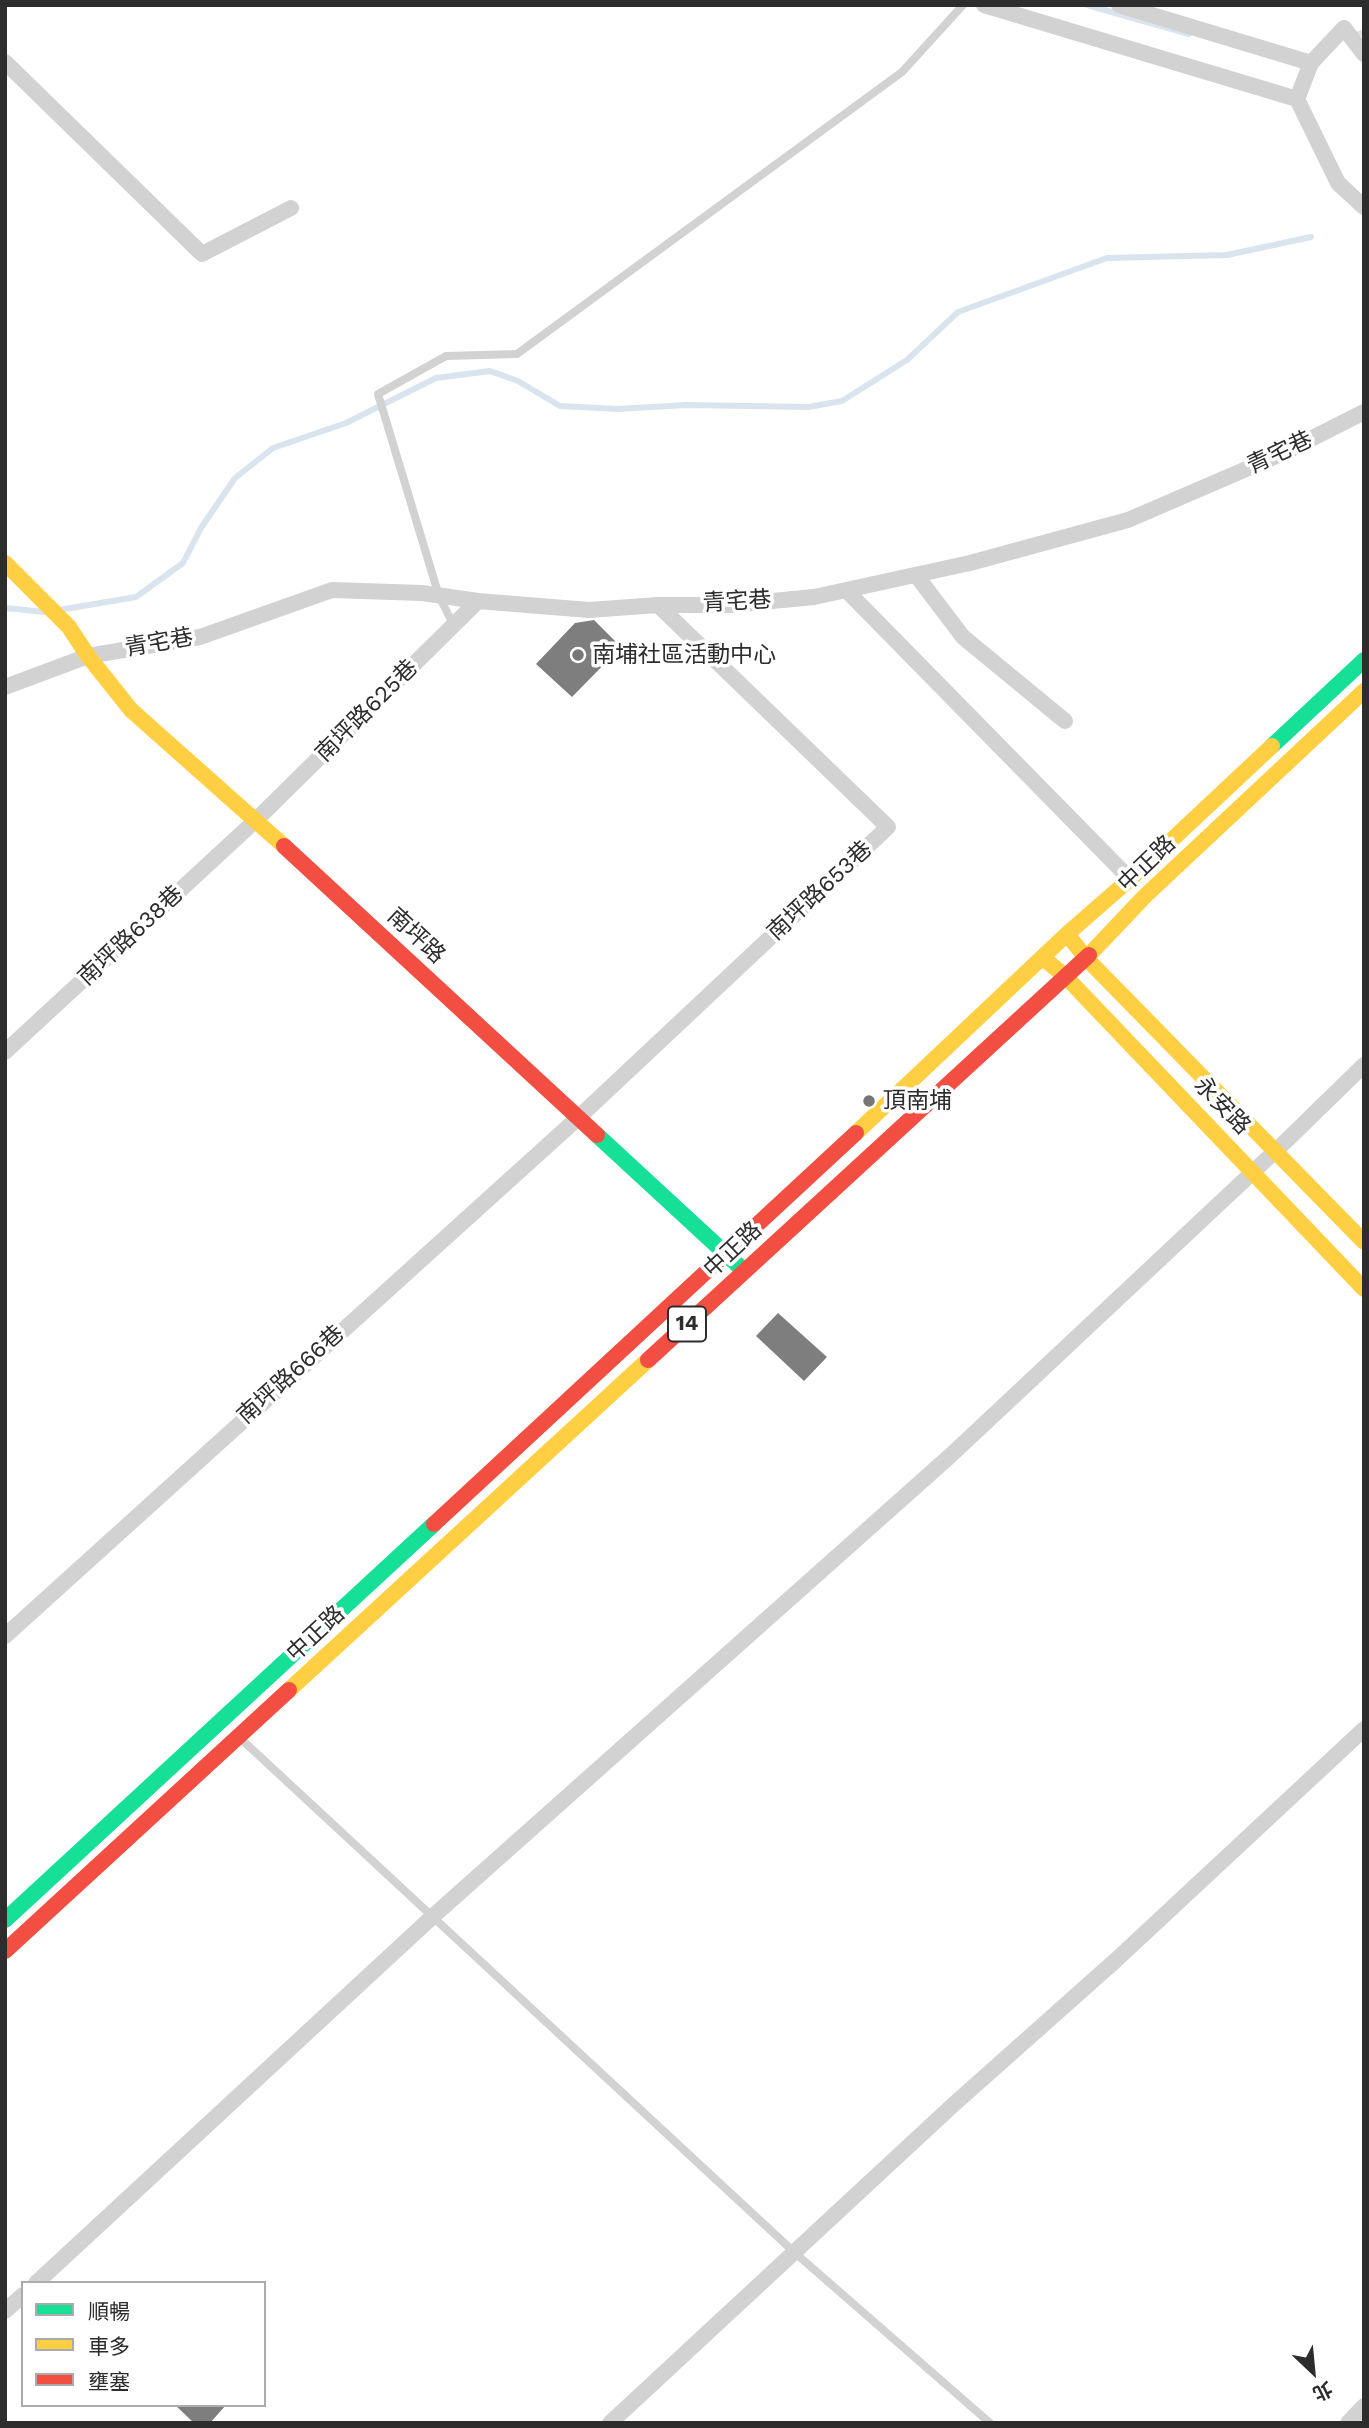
<!DOCTYPE html>
<meta charset="utf-8">
<style>
body{margin:0}
#map{position:relative;width:1369px;height:2428px;overflow:hidden;background:#fff;font-family:"Work Sans","Noto Sans TC",sans-serif}
canvas{display:block}
.frame{position:absolute;inset:0;border:7px solid #2d2d2d;pointer-events:none}
.legend{position:absolute;left:21px;top:2281px;width:245px;height:126px;box-sizing:border-box;background:#fff;border:2px solid #ababab;margin:0;padding:9px 12px;list-style:none;font-size:21px;color:#2d2d2d}
.legend li{display:flex;align-items:center;gap:14px;height:35px}
.legend b{width:35px;border:2px solid #ababab}
.north{position:absolute;left:1278px;top:2337px;width:70px;height:70px;-webkit-text-stroke:5px #fff;paint-order:stroke;rotate:154deg;font-size:19px;font-weight:700;line-height:28px;text-align:center;color:#2d2d2d}
.north::after{content:'';display:block;margin:auto;width:24px;height:32px;background:#2d2d2d;clip-path:polygon(50% 0,100% 100%,50% 72%,0 100%)}
</style>
<div id="map">
<canvas width="1369" height="2428"></canvas>
<div class="frame"></div>
<ul class="legend">
<li><b style="height:9px;background:#16e098"></b>順暢</li>
<li><b style="height:9px;background:#ffcf43"></b>車多</li>
<li><b style="height:9px;background:#f24e42"></b>壅塞</li>
</ul>
<div class="north">北</div>
</div>
<script>
const context = document.querySelector('canvas').getContext('2d');
context.lineJoin = 'round';
const shape = rows => new Path2D(rows.map(r => 'M' + r).join(''));
function trace(path, color, width, dash) { context.strokeStyle = color; context.lineWidth = width; context.lineCap = dash ? 'butt' : 'round'; context.setLineDash(dash || []); context.stroke(path); }
function fillPath(path, color) { context.fillStyle = color; context.fill(path, 'evenodd'); }
function label(font, color, halo, rows, align = 'center') {
  context.font = font + ' "Work Sans","Noto Sans TC",sans-serif'; context.lineWidth = 7; context.setLineDash([]); context.textBaseline = 'middle'; context.strokeStyle = halo; context.fillStyle = color; for (const [text, x, y, turn = 0] of rows) {
    context.save(); context.translate(x, y); context.rotate((+turn || 0) * Math.PI / 180); context.textAlign = isNaN(turn) ? turn : align; if (halo) context.strokeText(text, 0, 0); context.fillText(text, 0, 0); context.restore();
  }
}
trace(shape([
 [1087,5,1189,34],
 [1352,37,1364,32],
 [5,608,45,612],
 [59,610,136,597,183,563,201,528,235,478,273,448,346,423,436,378,490,371,518,381,560,406,618,409,686,405,808,407,842,401,907,360,958,312,1107,258,1227,255,1311,237]
]), '#d9e4ee', 6);
fillPath(shape([
 [594,620,621,647,572,697,536,664,575,623],
 [778,1313,827,1357,804,1381,756,1336],
 [175,2405,226,2405,210,2423,194,2423]
]), '#7e7e7e');
trace(shape([
 [454,626,439,596,378,394,446,356,517,354,902,72,963,5],
 [240,1738,794,2252,990,2423]
]), '#d2d2d2', 8);
trace(shape([
 [984,5,1297,99],
 [1119,5,1311,63],
 [1364,54,1344,28,1311,63,1297,99,1338,183,1364,207],
 [5,62,202,254,291,208],
 [916,575,963,637,1065,721],
 [846,590,1130,879],
 [5,687,88,656,200,637,332,590,422,593,478,601,589,610,658,605,731,605,814,597,970,563,1128,520,1281,454,1364,412],
 [5,1052,256,820,478,601],
 [5,1636,579,1117,888,827,658,605],
 [36,2283,432,1917,950,1456,1286,1141,1364,1065],
 [5,2311,23,2295],
 [610,2423,953,2105,1116,1960,1364,1729],
 [1348,2423,1364,2406]
]), '#d2d2d2', 16);
trace(shape([
 [1272,746,1364,660],
 [597,1135,740,1267],
 [5,1920,434,1524]
]), '#16e098', 16);
trace(shape([
 [5,563,69,627,88,656,131,710,284,846],
 [1067,934,1086,958,1364,1242],
 [1089,955,1145,896,1364,691],
 [1043,958,1065,976,1364,1289],
 [856,1133,1067,934,1130,879,1272,746],
 [289,1690,648,1360]
]), '#ffcf43', 16);
trace(shape([
 [284,846,597,1135],
 [648,1360,1089,955],
 [434,1524,856,1133],
 [5,1951,289,1690]
]), '#f24e42', 16);
for (const [x, y, r, color] of [
 [578,655,7,"#767676"],
 [869,1101,7,"#767676"]
]) { const dot = new Path2D(); dot.arc(x, y, r, 0, 2 * Math.PI); context.fillStyle = color; context.fill(dot); trace(dot, '#fff', 2.5); }
for (const [x, y, w] of [
 [687,1324,38]
]) { const box = new Path2D(); box.roundRect(x - w / 2, y - 17.5, w, 35, 5); context.fillStyle = '#fff'; context.fill(box); trace(box, '#2d2d2d', 2); }
label('bold 21px', '#2d2d2d', null, [
 ["14",687,1324]
]);
label('23px', '#2d2d2d', '#fff', [
 ["青宅巷",1280,453,-25],
 ["青宅巷",737,602,-3],
 ["青宅巷",159,643,-10],
 ["南坪路625巷",367,711,-45],
 ["中正路",1147,864,-44],
 ["南坪路653巷",820,891,-43],
 ["南坪路638巷",131,936,-43],
 ["南坪路",416,936,43],
 ["永安路",1222,1106,46],
 ["中正路",733,1250,-43],
 ["南坪路666巷",291,1375,-42],
 ["中正路",316,1634,-43]
]);
label('23px', '#2d2d2d', '#fff', [
 ["南埔社區活動中心",592,655],
 ["頂南埔",883,1101]
], 'left');
</script>
